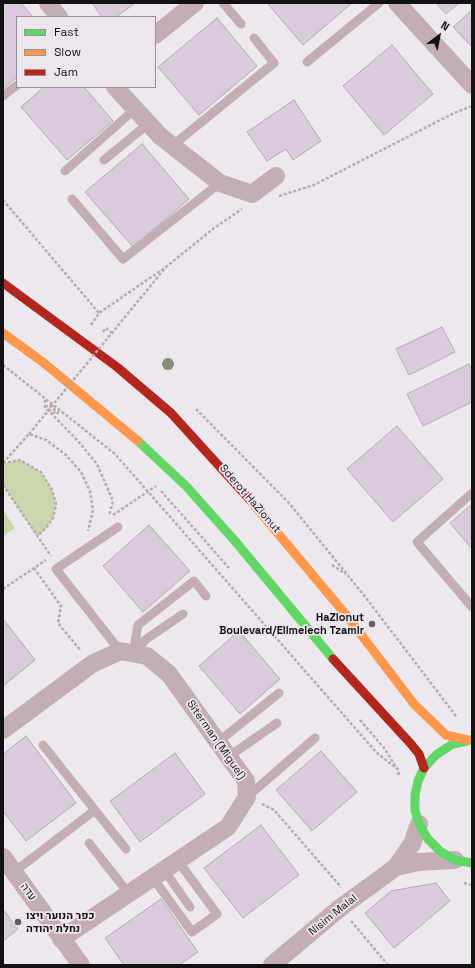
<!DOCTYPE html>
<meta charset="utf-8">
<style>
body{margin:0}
#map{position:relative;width:475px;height:968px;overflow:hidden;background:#ede8ed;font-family:"Space Grotesk",sans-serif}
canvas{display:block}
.frame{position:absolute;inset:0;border:4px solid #141114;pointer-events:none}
.legend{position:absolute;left:16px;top:16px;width:140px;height:72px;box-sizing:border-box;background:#eee6ef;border:1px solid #979197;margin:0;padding:5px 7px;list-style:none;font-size:12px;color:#141114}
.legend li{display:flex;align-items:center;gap:8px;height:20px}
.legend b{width:20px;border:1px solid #979197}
.north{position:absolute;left:419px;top:16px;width:40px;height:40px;-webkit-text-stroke:3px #eee6ef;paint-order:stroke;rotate:32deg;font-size:11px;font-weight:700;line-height:16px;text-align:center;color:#141114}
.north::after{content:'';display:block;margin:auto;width:14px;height:18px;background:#141114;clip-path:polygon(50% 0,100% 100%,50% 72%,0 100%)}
</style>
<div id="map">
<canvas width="475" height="968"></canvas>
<div class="frame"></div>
<ul class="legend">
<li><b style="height:5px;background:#63d668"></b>Fast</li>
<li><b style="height:5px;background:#ff974d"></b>Slow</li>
<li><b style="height:5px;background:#b3261e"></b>Jam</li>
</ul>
<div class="north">N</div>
</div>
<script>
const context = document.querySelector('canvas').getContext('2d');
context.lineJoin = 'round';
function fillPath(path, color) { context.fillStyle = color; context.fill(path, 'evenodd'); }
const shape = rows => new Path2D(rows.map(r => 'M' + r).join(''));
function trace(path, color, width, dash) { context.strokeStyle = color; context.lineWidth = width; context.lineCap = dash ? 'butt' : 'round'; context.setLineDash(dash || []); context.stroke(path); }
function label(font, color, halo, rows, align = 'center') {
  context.font = font + ' "Space Grotesk",Heebo,sans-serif'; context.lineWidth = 3.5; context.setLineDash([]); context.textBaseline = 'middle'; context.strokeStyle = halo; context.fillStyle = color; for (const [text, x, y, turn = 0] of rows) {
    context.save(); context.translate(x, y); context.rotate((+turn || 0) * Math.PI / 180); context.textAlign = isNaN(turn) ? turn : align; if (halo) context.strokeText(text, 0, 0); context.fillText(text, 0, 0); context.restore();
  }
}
fillPath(shape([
 [20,460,41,472,52,490,56,504,53,518,46,528,37,536,3,485,3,464],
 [3,510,15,528,3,536]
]), '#cad6ad');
const building = shape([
 [3,3,21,3,33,17,17,17,17,77,3,89,3,3],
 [92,3,133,3,134,4,116,17,102,17,92,3],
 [267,3,352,3,303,45,267,3],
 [436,3,459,3,446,14,436,3],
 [472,10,472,47,453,27,472,10],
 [217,18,257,66,199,115,158,67,217,18],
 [392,45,433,94,384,135,343,86,392,45],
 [44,87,84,87,113,121,67,160,21,107,44,87],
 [294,100,321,141,293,160,286,149,267,161,247,132,294,100],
 [142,144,189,199,133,247,85,192,142,144],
 [442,327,455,352,409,375,396,349,442,327],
 [469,364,472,370,472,402,423,426,407,394,469,364],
 [397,426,443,479,393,522,347,469,397,426],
 [472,504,472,549,450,523,472,504],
 [149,525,190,571,143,612,103,566,149,525],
 [4,620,35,660,3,686,3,621,4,620],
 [239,631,280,679,240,714,199,666,239,631],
 [26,736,76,803,26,841,3,811,3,754,26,736],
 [321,751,357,792,312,831,276,790,321,751],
 [175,753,205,794,140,842,110,801,175,753],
 [261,825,299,875,243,918,204,868,261,825],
 [436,883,450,901,394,948,365,913,391,891,436,883],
 [161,899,198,952,179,965,124,965,105,938,161,899],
 [3,909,18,929,3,941,3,909]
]);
fillPath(building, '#dacbdc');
trace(building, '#afacaf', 1);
trace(shape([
 [279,196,314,185,454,113,472,106],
 [3,200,99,313],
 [91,325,99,313,166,267,214,228,242,209],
 [103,332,106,328,112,333],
 [3,365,115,454,376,752,396,768],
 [45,400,45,407,78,441,97,464,113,501,109,516],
 [45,407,49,405,58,412,57,414,50,410],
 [196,409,289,503,363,594,456,716],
 [3,463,29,434,46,440,66,455,81,472,90,491,93,510,88,531],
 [3,463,20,460,41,472,52,490,56,504,53,518,46,528,37,536],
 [3,485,51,556],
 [161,491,229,568],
 [113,515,156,486],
 [332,565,346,574],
 [34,568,61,606,58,623,81,651],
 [3,589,46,560],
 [360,720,384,748,398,770,399,776],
 [262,804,274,810,341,887],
 [464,883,472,885],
 [351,921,388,965]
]), '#b6abae', 2.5, [3, 2]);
trace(shape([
 [223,3,241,24],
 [307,62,379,3],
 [3,96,17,85],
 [172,146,274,63,254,38],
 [104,160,148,124],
 [65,171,135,109],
 [72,199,123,259,220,183],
 [472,493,417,542,472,607],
 [118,527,56,569,120,651],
 [134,653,145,640,183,614],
 [133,654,138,625,194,581,206,596],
 [218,742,279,693],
 [43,745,126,849],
 [228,757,277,723],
 [247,797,315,738],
 [89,843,129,894],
 [164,870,190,907],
 [14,872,95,810],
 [153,878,192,932,217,914,178,861]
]), '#c3afb3', 9);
trace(shape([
 [48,3,59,17],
 [397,3,472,85],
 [155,35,195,3],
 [115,87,160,136,220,183,252,194,276,176],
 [3,730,92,664,120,651,147,656,169,674,246,781,247,797,228,827,61,939],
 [3,857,81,965],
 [396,867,419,862,455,860],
 [272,965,340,908,396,867,412,844,419,824]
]), '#c3afb3', 18);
trace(shape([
 [138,441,186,486,235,541,333,659],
 [471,740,451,745,436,755,424,768,418,781,415,795,415,810,419,824,428,839,440,851,455,860,472,863]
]), '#63d668', 9);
trace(shape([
 [3,333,44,363,138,441],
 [250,500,347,616,414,704,446,735,468,740]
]), '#ff974d', 9);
trace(shape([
 [3,283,117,367,171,413,250,500],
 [333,659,411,744,419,754,424,768]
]), '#b3261e', 9);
trace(shape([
 [29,434,166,267]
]), '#b6abae', 2.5, [3, 2]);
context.fillStyle = '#888c79';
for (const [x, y] of [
 [168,364]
]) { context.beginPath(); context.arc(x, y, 6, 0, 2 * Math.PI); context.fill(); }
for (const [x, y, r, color] of [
 [372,624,4,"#605c60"],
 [18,922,4,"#605c60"]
]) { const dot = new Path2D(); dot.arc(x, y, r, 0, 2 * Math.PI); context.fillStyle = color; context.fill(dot); trace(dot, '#eee6ef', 1.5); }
label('11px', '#141114', '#eee6ef', [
 ["Sderot HaZionut",250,499,49],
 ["Siterman (Miguel)",216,740,55],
 ["עדה",28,892,54],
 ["Nisim Malal",333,915,-39]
]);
label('bold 11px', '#141114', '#eee6ef', [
 ["HaZionut",364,618],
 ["Boulevard/Elimelech Tzamir",364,631],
 ["כפר הנוער ויצו",26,916,"left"],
 ["נחלת יהודה",26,929,"left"]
], 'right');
</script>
